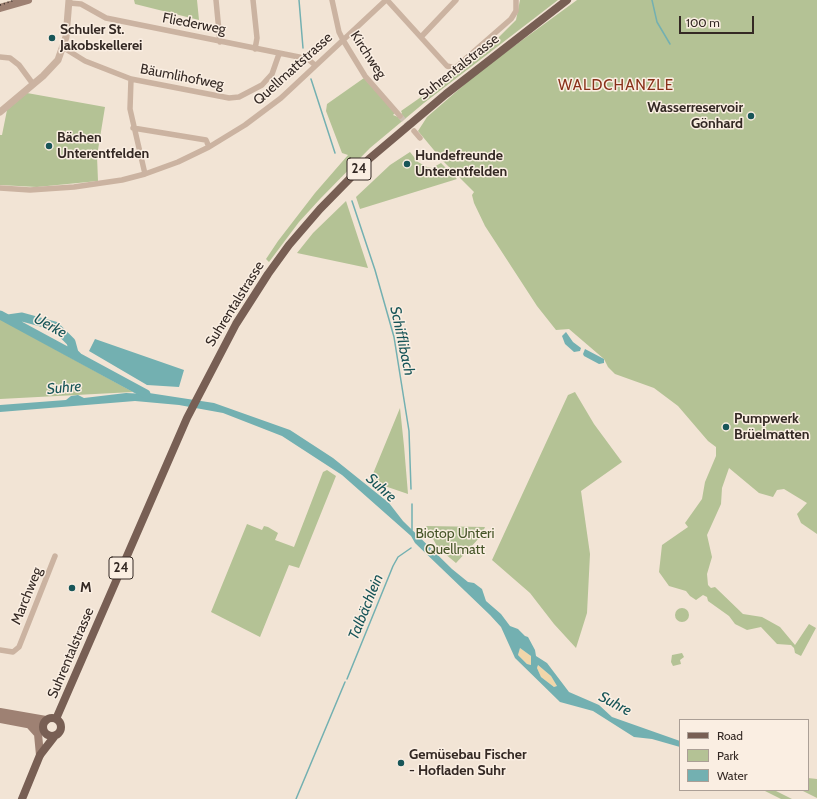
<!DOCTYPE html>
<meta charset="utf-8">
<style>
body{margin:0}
#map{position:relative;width:817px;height:799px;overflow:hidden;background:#f2e4d5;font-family:Cabin,sans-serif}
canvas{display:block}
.legend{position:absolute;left:679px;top:719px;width:130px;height:72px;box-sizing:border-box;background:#faeee2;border:1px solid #ab9f96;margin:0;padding:5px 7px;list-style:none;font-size:12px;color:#342924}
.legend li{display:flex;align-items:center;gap:8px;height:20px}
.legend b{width:20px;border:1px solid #ab9f96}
.scale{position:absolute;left:679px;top:16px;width:75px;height:18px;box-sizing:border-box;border:2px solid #342924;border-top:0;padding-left:5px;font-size:12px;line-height:14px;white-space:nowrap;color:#342924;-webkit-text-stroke:3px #faeee2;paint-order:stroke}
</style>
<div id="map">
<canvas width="817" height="799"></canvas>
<ul class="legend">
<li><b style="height:5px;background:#785f54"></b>Road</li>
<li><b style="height:11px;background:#b4c295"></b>Park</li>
<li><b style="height:11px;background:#73b0b1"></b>Water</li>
</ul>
<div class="scale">100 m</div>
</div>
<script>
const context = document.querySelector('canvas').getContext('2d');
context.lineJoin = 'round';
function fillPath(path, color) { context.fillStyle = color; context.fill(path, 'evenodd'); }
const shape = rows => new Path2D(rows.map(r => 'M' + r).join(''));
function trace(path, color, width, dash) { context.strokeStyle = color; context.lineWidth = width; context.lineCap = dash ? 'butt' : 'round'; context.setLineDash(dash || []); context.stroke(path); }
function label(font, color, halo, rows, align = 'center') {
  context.font = font + ' Cabin,sans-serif'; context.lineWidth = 3; context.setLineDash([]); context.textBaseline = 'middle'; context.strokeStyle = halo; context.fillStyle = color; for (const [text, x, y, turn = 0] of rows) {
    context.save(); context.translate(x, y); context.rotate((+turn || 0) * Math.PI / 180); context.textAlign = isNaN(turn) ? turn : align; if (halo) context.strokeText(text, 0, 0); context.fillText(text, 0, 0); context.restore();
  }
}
fillPath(shape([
 [134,0,197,0,199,20,135,4],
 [520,0,558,0,424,103,370,148,320,199,299,222,269,262,266,259,278,241,315,193,348,155,342,153,326,111,327,104,364,78,395,113,393,115,398,117,402,113,401,111,467,65,498,38,516,20],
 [577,0,817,0,817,534,801,523,797,514,807,503,784,489,777,490,773,497,759,493,729,468,722,488,721,504,707,535,712,557,707,574,708,585,711,588,715,587,743,614,762,617,780,627,795,645,809,624,816,628,801,656,795,653,794,648,791,645,777,644,761,627,747,630,735,624,729,616,708,601,707,597,703,595,696,600,690,596,686,591,669,586,659,572,662,545,688,527,685,523,702,499,705,482,716,456,716,447,708,441,678,406,654,388,615,374,608,367,604,359,569,329,556,330,537,306,485,226,474,203,472,195,474,192,443,161,418,131,427,117,480,71],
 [27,93,105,107,97,156,98,181,37,187,0,185,0,135,2,135,7,110],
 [410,152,418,162,427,167,432,168,441,163,457,179,360,209,356,197,390,165],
 [346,201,368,268,297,253,313,233],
 [0,319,133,392,0,399],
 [575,392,594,424,622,462,581,491,590,554,587,613,576,648,554,624,530,593,492,560,568,395],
 [400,408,404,446,408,494,370,481],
 [327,470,336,476,299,568,289,565,260,637,211,612,247,524,262,530,264,526,268,527,278,533,275,540,294,547,323,472],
 [426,526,485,527,481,536,456,563,438,548],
 '675 615a7 7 0 1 1 14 0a7 7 0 1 1-14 0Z',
 [682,653,684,657,680,660,681,664,673,666,671,662,672,655],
 [808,778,817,779,817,798,801,790,808,790],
 [763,790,774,790,792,799,781,799]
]), '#b4c295');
fillPath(shape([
 [520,648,531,656,531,665,527,664,518,655],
 [538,665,551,676,557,686,554,687,541,677,537,668]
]), '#f1d6a9');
fillPath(shape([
 [566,332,573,342,581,348,580,351,574,352,565,344,562,336],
 [95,339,184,370,179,387,147,385,89,351],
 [585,349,604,359,604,363,599,364,584,356,583,354],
 [126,393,146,394,149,393,214,403,290,430,333,458,389,503,403,521,452,569,468,582,474,583,482,589,486,601,501,614,510,626,518,629,525,636,528,637,535,650,536,656,547,663,569,692,599,705,612,717,680,741,680,747,652,739,634,737,593,711,560,702,515,658,501,627,490,615,415,543,411,536,342,475,282,436,223,413,179,405,135,401,0,412,0,405,66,400,71,396,78,395,84,398],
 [520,648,531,656,531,665,527,664,518,655],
 [538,665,551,676,557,686,554,687,541,677,537,668]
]), '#73b0b1');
trace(shape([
 [299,0,303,48],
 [652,0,657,22,670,44],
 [311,79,335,153],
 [352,201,375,270,394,337,409,431,411,489],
 [412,504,412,530],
 [347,679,393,566,398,557,411,548],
 [296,799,345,682]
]), '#73b0b1', 1.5);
trace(shape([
 [0,315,146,394],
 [8,319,22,317,55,326,71,342,74,353,78,357]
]), '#73b0b1', 9);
trace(shape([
 [400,116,411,128]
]), '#ccbfb2', 5.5, [5.5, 3]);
trace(shape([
 [216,0,220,42],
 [253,0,257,38,255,49],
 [332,0,339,32,343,40,365,76,400,116],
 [387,0,447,66,455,68,511,19,516,11,516,0],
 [69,3,81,4,106,18,299,57,309,60,315,65],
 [421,37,456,0],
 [64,48,85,61,131,79,229,98,239,97,262,85,272,74,279,54],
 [0,57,10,58,19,65,33,84],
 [131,79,130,109,145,174],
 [133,128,206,140,209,147],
 [414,131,420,138],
 [0,188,30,190,74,187,122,180,145,174,178,162,209,147,245,125,281,98,386,0],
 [0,650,13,652,19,647,55,556]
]), '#cbb3a1', 5.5);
trace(shape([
 [0,112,43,76,58,60,66,37,69,0]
]), '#cbb3a1', 7);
trace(shape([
 [0,8,28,0],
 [0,712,46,720],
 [0,719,43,727],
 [29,724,38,734,40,755]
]), '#9e8173', 8);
trace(shape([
 '43 727a9 9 0 1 1 18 0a9 9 0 1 1-18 0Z',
 [56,719,187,418,236,324,268,274,289,245,320,209,369,159,446,94,567,0],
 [22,799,40,755,54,737]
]), '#785f54', 8);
trace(shape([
 [0,5,15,0]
]), '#342924', 1.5, [1, 3]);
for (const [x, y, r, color] of [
 [52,38,4,"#185558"],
 [751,116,4,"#185558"],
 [49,146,4,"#185558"],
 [407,164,4,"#185558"],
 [726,427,4,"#185558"],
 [72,588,4,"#185558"],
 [401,763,4,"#185558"]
]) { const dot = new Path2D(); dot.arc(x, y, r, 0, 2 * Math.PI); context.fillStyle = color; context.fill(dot); trace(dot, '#faeee2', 1.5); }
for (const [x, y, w] of [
 [359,169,24],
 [121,568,24]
]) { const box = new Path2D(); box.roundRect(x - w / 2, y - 11, w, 22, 3); context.fillStyle = '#faeee2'; context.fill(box); trace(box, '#342924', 1); }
label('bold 13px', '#342924', null, [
 ["24",359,169],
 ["24",121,568]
]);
label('14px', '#342924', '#faeee2', [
 ["Fliederweg",194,24,11],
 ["Kirchweg",368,55,57],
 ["Suhrentalstrasse",459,67,-38],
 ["Quellmattstrasse",293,69,-42],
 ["Bäumlihofweg",182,77,11],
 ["Suhrentalstrasse",235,304,-58],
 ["Marchweg",27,596,-68],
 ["Suhrentalstrasse",71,653,-67]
]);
label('bold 14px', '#342924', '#faeee2', [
 ["Schuler St.",60,30],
 ["Jakobskellerei",60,46],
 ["Wasserreservoir",743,108,"right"],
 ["Gönhard",743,124,"right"],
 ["Bächen",57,138],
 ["Unterentfelden",57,154],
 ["Hundefreunde",415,156],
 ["Unterentfelden",415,172],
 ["Pumpwerk",734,419],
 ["Brüelmatten",734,435],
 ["M",80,588],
 ["Gemüsebau Fischer",409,755],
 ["- Hofladen Suhr",409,771]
], 'left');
label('14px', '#455427', '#faeee2', [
 ["Biotop Unteri",455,534],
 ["Quellmatt",455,550]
]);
context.letterSpacing = '1px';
label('15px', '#883018', '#faeee2', [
 ["WALDCHANZLE",616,86]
]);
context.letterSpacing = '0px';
label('italic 15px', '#185558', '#faeee2', [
 ["Uerke",50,326,29],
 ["Schifflibach",402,341,78],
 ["Suhre",64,388,-5],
 ["Suhre",381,488,42],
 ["Talbächlein",366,607,-68],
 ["Suhre",615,704,28]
]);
</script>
